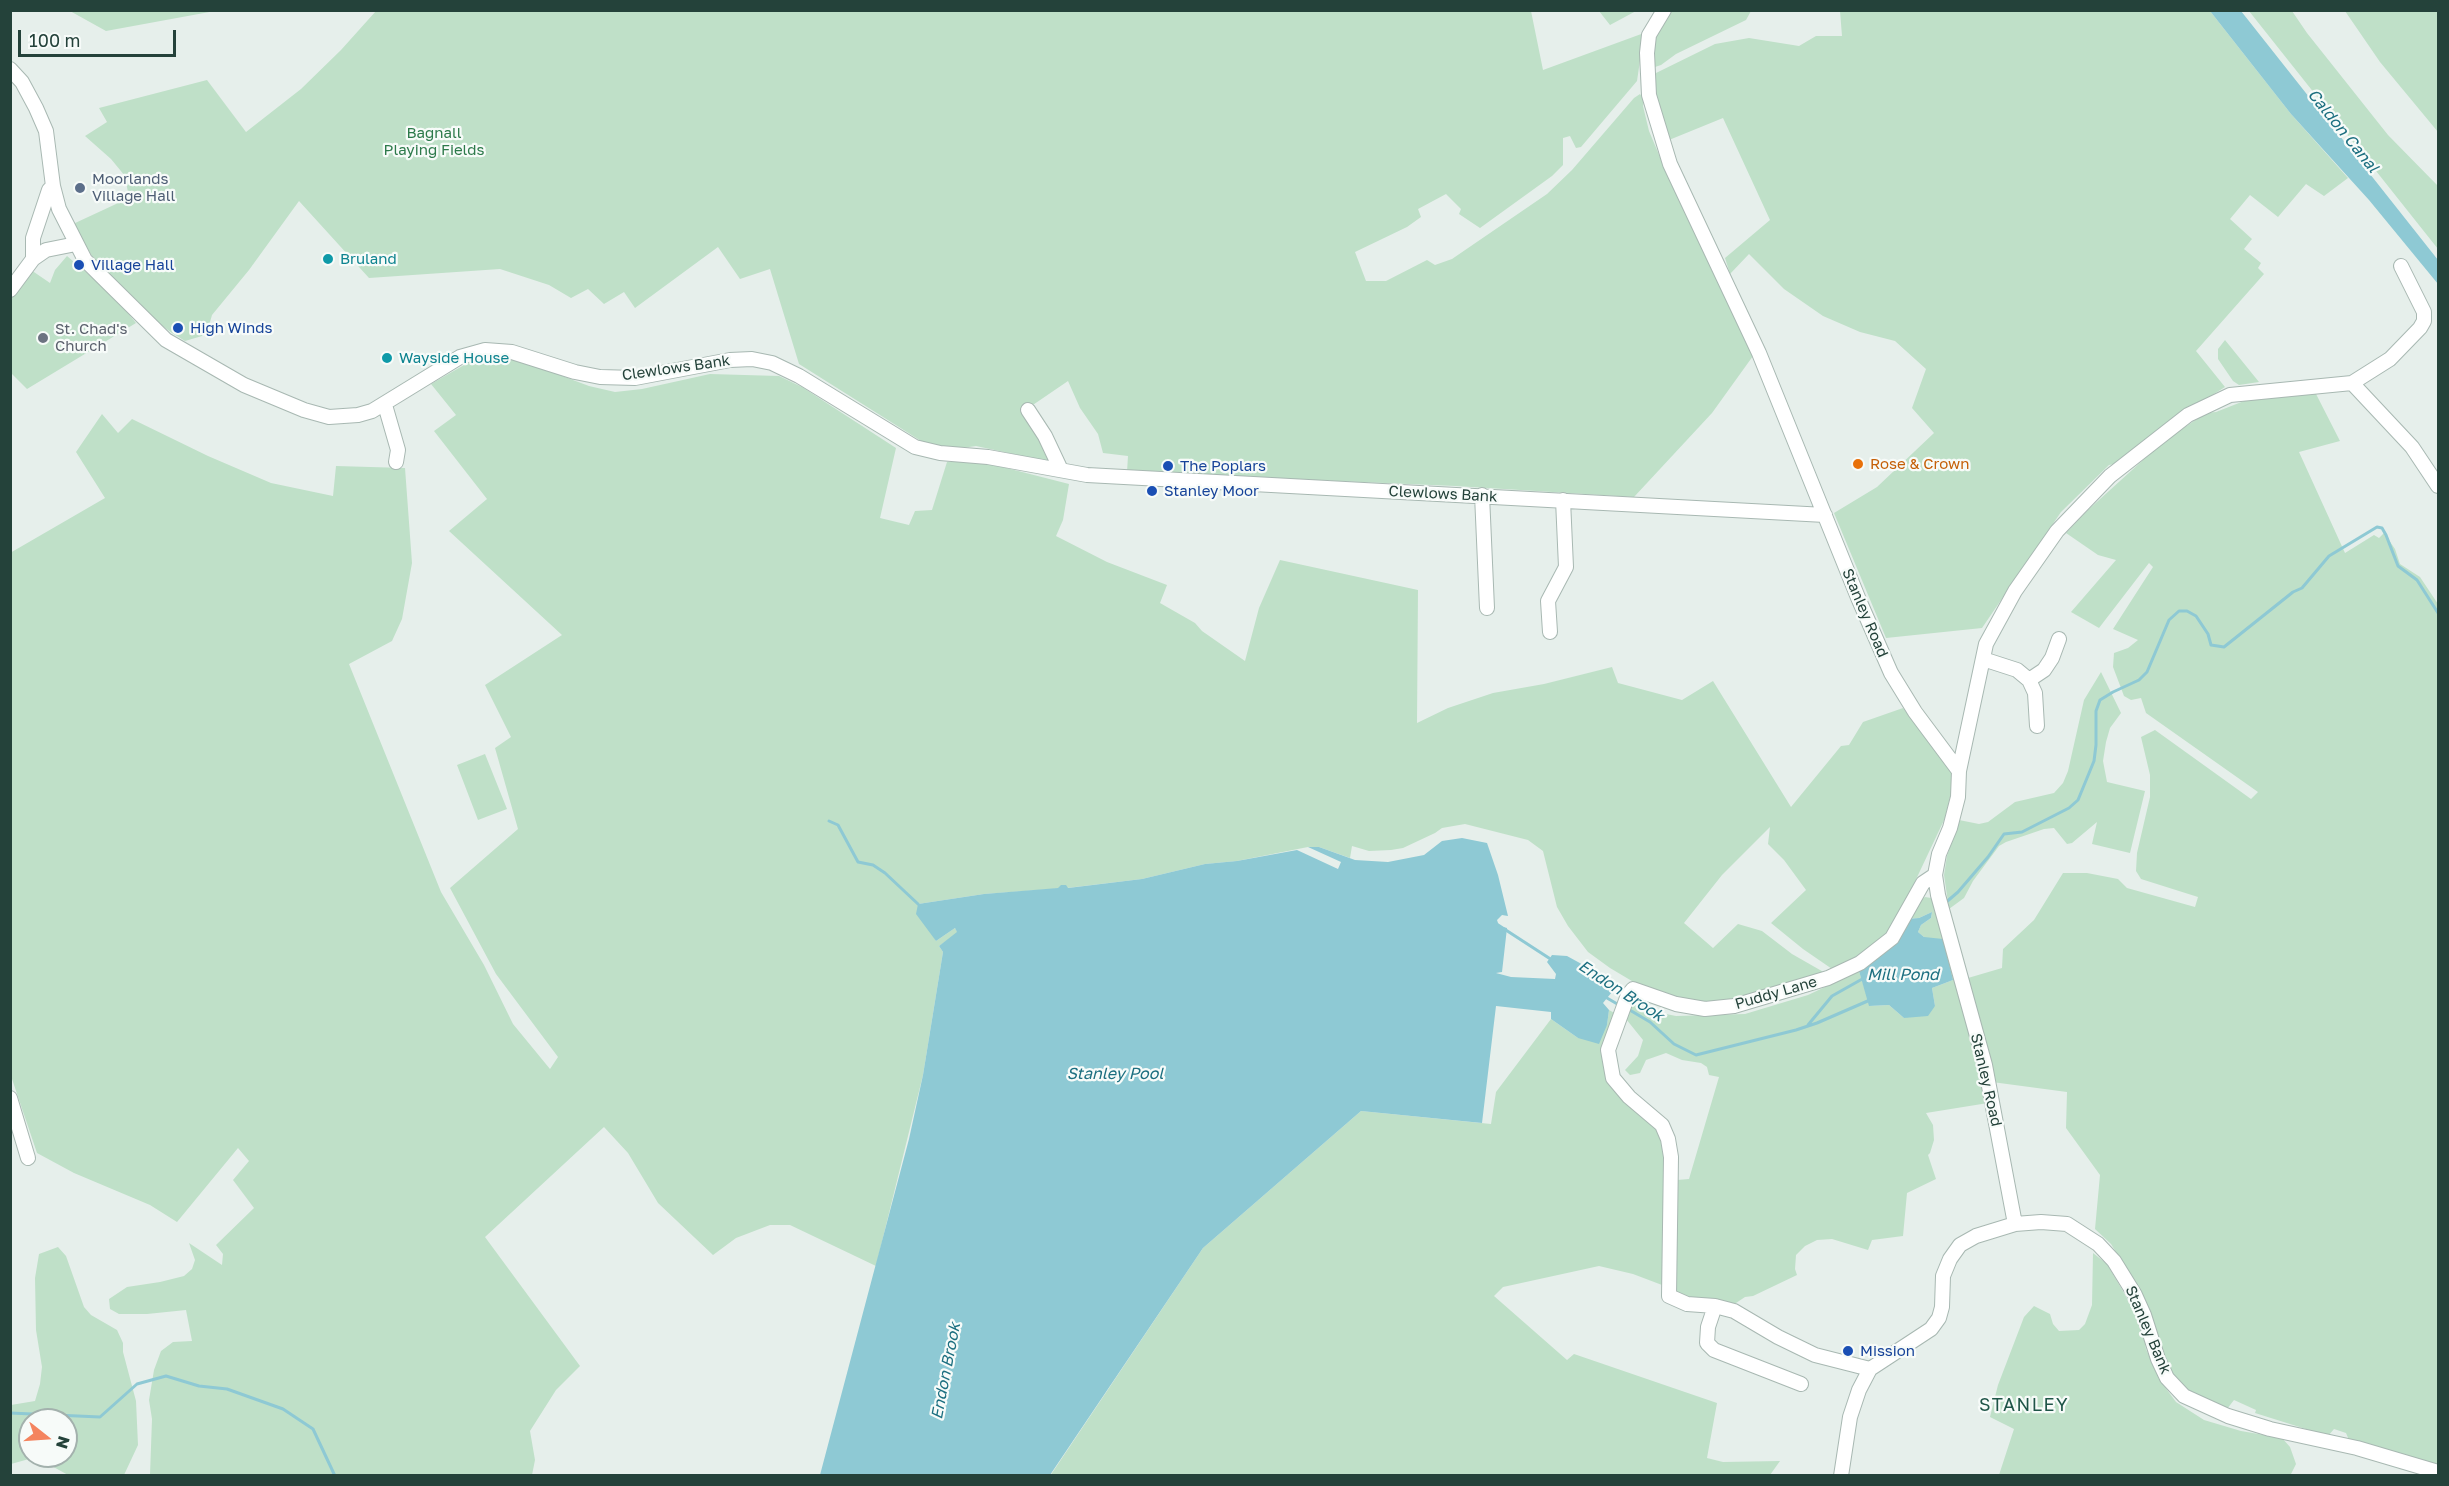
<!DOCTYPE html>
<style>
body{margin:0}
#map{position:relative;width:2449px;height:1486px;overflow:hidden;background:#e6efeb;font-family:"Golos Text",sans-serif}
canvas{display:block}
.frame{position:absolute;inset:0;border:12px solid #24423a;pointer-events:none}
.north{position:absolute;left:18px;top:1408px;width:60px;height:60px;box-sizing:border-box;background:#f7fbf9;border:2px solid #a3b1ad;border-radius:50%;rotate:107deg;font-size:16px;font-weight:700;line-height:24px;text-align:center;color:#24423a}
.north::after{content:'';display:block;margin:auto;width:21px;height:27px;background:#f4845f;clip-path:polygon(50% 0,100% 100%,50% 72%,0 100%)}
.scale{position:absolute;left:18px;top:30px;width:158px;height:27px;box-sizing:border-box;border:3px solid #24423a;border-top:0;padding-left:8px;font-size:18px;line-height:21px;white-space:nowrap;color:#24423a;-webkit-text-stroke:4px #f7fbf9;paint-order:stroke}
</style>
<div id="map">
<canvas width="2449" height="1486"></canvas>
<div class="frame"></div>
<div class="north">N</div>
<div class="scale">100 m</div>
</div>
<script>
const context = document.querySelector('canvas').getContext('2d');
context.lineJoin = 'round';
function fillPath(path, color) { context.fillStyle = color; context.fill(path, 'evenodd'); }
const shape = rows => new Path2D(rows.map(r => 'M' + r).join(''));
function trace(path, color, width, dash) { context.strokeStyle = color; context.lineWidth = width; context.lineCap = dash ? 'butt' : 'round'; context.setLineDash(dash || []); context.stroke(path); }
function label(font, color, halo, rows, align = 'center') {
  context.font = font + ' "Golos Text",sans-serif'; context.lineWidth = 4.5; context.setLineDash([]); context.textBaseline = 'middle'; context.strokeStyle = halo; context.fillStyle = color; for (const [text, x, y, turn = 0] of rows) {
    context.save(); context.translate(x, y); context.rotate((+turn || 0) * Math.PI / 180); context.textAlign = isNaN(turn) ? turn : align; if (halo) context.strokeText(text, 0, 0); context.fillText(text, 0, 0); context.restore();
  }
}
fillPath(shape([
 [70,11,215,11,106,31],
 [376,11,1531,11,1543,70,1644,33,1637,81,1581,147,1576,148,1570,136,1563,138,1563,165,1552,176,1480,228,1459,214,1461,209,1446,194,1418,209,1421,217,1407,227,1355,252,1366,281,1386,281,1427,260,1435,265,1452,259,1547,194,1572,170,1634,98,1640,94,1644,100,1643,106,1649,131,1665,169,1753,356,1712,413,1634,497,1455,486,1127,472,1128,456,1103,453,1098,434,1080,408,1068,381,1024,411,1055,463,976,446,956,449,929,446,799,364,770,269,740,279,718,247,635,308,624,292,604,304,588,289,571,298,549,285,500,269,369,278,299,201,249,270,212,315,208,329,202,336,185,341,172,333,153,319,92,256,73,224,129,198,125,176,111,159,85,136,107,122,99,108,207,80,246,132,301,89,341,50],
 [1599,11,1636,11,1610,25],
 [1672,11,1751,11,1746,20,1676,54,1661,65,1655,67,1652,63,1652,43,1659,28],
 [1840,11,2210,11,2291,114,2348,178,2324,196,2306,184,2278,217,2250,195,2230,219,2252,239,2244,249,2261,263,2258,268,2264,274,2196,351,2225,387,2173,420,2120,463,2109,465,2061,512,1982,628,1886,638,1834,513,1877,487,1934,433,1912,408,1926,369,1895,341,1860,332,1823,316,1784,289,1749,254,1730,274,1725,258,1770,220,1723,118,1669,140,1655,89,1653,80,1656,73,1715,44,1749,38,1799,46,1816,36,1842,36],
 [2249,11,2292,11,2307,33,2388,135,2438,186,2438,249],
 [2345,11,2438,11,2438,132,2380,62],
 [67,256,114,296,136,323,27,389,11,373,10,299,31,270,50,283,55,270],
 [2225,340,2259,382,2239,385,2233,381,2218,359,2218,349],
 [495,355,514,358,589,386,615,392,642,389,710,374,779,376,802,387,896,448,880,518,909,525,915,511,932,510,947,462,983,462,1069,484,1063,520,1056,536,1107,562,1167,585,1160,603,1195,623,1202,631,1245,661,1259,608,1280,560,1418,590,1417,723,1448,708,1493,693,1544,684,1612,667,1618,683,1682,700,1713,681,1791,807,1841,746,1849,745,1863,722,1903,708,1952,771,1952,789,1945,818,1894,926,1854,961,1835,971,1803,949,1771,923,1806,890,1784,860,1768,844,1770,827,1722,875,1684,923,1713,948,1738,924,1762,931,1792,954,1827,974,1732,1002,1703,1004,1678,999,1647,990,1610,968,1588,952,1568,926,1557,907,1543,851,1528,840,1465,824,1442,828,1435,833,1403,848,1391,850,1369,851,1352,846,1350,858,1319,847,1308,847,1237,861,1205,864,1142,879,1067,888,984,894,918,904,936,941,955,928,958,933,939,946,943,952,923,1075,876,1266,790,1225,770,1225,736,1238,713,1255,658,1203,628,1153,604,1127,485,1237,580,1366,556,1390,530,1431,535,1460,532,1475,150,1475,152,1419,149,1400,154,1370,161,1351,173,1342,192,1341,186,1310,147,1314,119,1314,110,1309,109,1299,127,1287,160,1282,184,1276,192,1269,195,1260,189,1243,222,1265,223,1254,216,1245,254,1208,233,1180,249,1161,238,1148,177,1222,150,1205,74,1173,37,1153,10,1073,10,553,105,498,76,452,102,414,118,433,132,419,208,456,271,483,333,496,336,466,405,468,412,563,402,619,392,641,349,664,441,892,484,965,513,1024,550,1069,558,1057,496,974,450,888,518,829,495,748,511,737,485,685,562,635,449,531,487,499,434,431,456,415,431,384,478,357],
 [2315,392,2340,441,2299,452,2345,553,2374,535,2379,538,2384,533,2395,549,2400,564,2420,577,2438,604,2438,1465,2349,1440,2346,1433,2334,1429,2328,1436,2255,1413,2256,1410,2234,1400,2227,1409,2207,1402,2178,1383,2158,1350,2135,1283,2111,1244,2095,1229,2100,1175,2066,1128,2067,1092,1992,1082,1968,978,2002,968,2003,949,2034,920,2063,873,2087,873,2118,879,2127,888,2195,907,2198,897,2141,879,2136,871,2137,853,2150,797,2150,775,2141,737,2155,730,2251,799,2258,792,2146,713,2141,698,2131,700,2124,696,2113,667,2114,653,2128,648,2138,640,2113,629,2153,567,2149,563,2099,628,2071,612,2116,560,2098,555,2066,533,2088,510,2164,441,2206,413,2216,412,2244,401],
 [2101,672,2121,713,2110,728,2106,742,2103,761,2107,782,2145,791,2130,853,2092,844,2097,822,2072,843,2067,844,2054,828,2044,829,2006,842,1999,846,1973,881,1964,898,1949,909,1944,875,1947,856,1959,820,1979,824,1988,822,2015,802,2054,793,2063,783,2068,771,2084,700],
 [485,754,507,809,478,820,457,765],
 [1925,897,1931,898,1937,906,1988,1103,1926,1113,1933,1125,1934,1140,1930,1153,1928,1155,1936,1179,1907,1193,1903,1236,1872,1240,1868,1250,1832,1239,1817,1240,1805,1246,1796,1255,1795,1269,1797,1275,1753,1296,1745,1297,1733,1305,1679,1296,1674,1288,1677,1180,1689,1179,1719,1077,1709,1075,1707,1067,1701,1063,1682,1060,1666,1053,1646,1060,1640,1073,1630,1075,1625,1070,1638,1056,1643,1040,1626,1019,1628,1006,1633,1001,1643,1002,1656,1012,1676,1016,1745,1014,1808,995,1859,971,1870,1006,1889,1005,1904,1018,1935,1006,1932,988,1953,980,1924,937,1918,932,1921,925,1931,918,1932,912,1919,918,1907,919,1918,902],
 [1609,1010,1618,1015,1605,1065,1660,1128,1666,1143,1666,1277,1662,1285,1633,1274,1599,1266,1503,1287,1494,1296,1567,1360,1574,1354,1717,1403,1707,1458,1723,1462,1780,1461,1770,1475,1050,1476,1203,1248,1361,1111,1491,1124,1496,1092,1551,1019,1578,1038,1607,1025],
 [58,1247,66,1256,84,1307,91,1315,117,1330,123,1343,123,1352,136,1401,138,1445,124,1475,68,1475,50,1465,29,1459,11,1464,11,1405,35,1401,40,1384,42,1367,36,1330,35,1278,39,1254],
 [30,1420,66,1420,66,1456,30,1456],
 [2093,1253,2107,1264,2141,1322,2146,1349,2159,1379,2176,1402,2204,1420,2241,1431,2282,1438,2290,1447,2296,1464,2290,1476,1999,1475,2014,1429,1990,1417,1998,1385,2024,1317,2034,1306,2050,1314,2053,1324,2059,1331,2079,1330,2085,1324,2092,1305]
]), '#bfe0c8');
fillPath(shape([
 [2210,11,2241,11,2438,260,2438,284,2369,200,2291,114],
 [1462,838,1487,843,1498,875,1508,916,1502,915,1497,920,1499,926,1507,928,1502,972,1496,973,1511,977,1555,979,1556,974,1547,962,1552,955,1567,956,1598,973,1608,983,1609,990,1612,992,1603,1003,1609,1010,1607,1025,1599,1044,1578,1038,1551,1019,1551,1012,1496,1006,1482,1123,1361,1111,1203,1248,1050,1475,820,1475,909,1139,923,1075,943,952,939,946,957,932,955,928,936,941,916,914,918,904,984,894,1058,888,1061,885,1066,885,1068,888,1142,879,1205,864,1237,861,1297,850,1338,869,1341,862,1308,847,1319,847,1355,860,1388,862,1424,855,1442,841],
 [1932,912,1931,918,1921,925,1918,932,1924,937,1943,939,1953,980,1932,988,1935,1006,1928,1016,1904,1018,1889,1005,1869,1006,1859,971,1907,919,1919,918]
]), '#8ec9d4');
trace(shape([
 [829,821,838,825,858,862,873,865,885,873,918,904],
 [1944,904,1958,892,1988,857,2004,834,2022,832,2069,808,2078,800,2094,761,2096,745,2096,711,2100,700,2113,692,2139,680,2147,672,2169,620,2179,611,2187,611,2196,616,2208,634,2211,645,2224,647,2293,592,2302,588,2329,556,2377,527,2382,528,2386,535,2398,566,2417,580,2438,613],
 [1495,923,1552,960],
 [1607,998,1619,1005],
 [1628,1009,1650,1022,1674,1044,1696,1055,1796,1030,1817,1023,1870,1000],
 [1808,1025,1832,996,1864,978],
 [10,1413,100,1417,137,1384,166,1376,199,1386,227,1389,283,1409,313,1429,335,1476]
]), '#8ec9d4', 3);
const minor = shape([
 [1664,10,1649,35,1647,53,1649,95,1670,164,1759,353,1859,600,1891,673,1915,712,1959,771],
 [10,69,22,82,36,108,46,131,53,186,59,209,85,260,166,340,244,385,304,410,329,417,358,415,372,411,460,357,485,350,512,352,575,372,600,377,635,378,730,360,752,359,772,363,799,376,915,447,940,453,988,457,1087,475,1825,515],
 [33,259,33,238,49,190,53,186],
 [10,290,33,259,46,250,76,244],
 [2352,383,2412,447,2438,486],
 [385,405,398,450,396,462],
 [1028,410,1045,436,1061,470],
 [1482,495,1487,608],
 [1550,632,1548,601,1566,567,1563,500],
 [1983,659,2017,670,2029,680,2035,693,2037,726],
 [2029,680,2044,670,2052,658,2059,639],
 [10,1098,28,1158],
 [2015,1224,1985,1065,1938,895,1935,875,1939,854,1950,828,1958,797,1959,771,1986,644,2015,591,2057,531,2110,476,2188,415,2230,395,2352,383,2390,359,2420,328,2424,321,2424,312,2401,266],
 [1715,1306,1708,1327,1707,1343,1714,1350,1801,1384],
 [1870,1369,1815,1355,1778,1337,1734,1311,1715,1306,1687,1304,1669,1296,1671,1157,1668,1139,1662,1125,1629,1097,1613,1078,1608,1050,1628,995,1633,989,1676,1004,1705,1009,1734,1006,1828,978,1860,963,1892,938,1923,883,1935,875],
 [1870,1369,1931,1329,1939,1318,1942,1307,1943,1276,1950,1259,1960,1245,1976,1236,2015,1224,2041,1222,2067,1224,2098,1244,2114,1261,2135,1295,2144,1315,2158,1359,2167,1378,2184,1396,2228,1416,2270,1429,2357,1448,2438,1472],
 [1841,1476,1850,1417,1859,1390,1870,1369]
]);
trace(minor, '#a8b8b2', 16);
trace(minor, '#fff', 14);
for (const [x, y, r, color] of [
 [80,188,6,"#5c6f8a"],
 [328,259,6,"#0f9aa8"],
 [79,265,6,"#1a4fb4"],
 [178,328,6,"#1a4fb4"],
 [43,338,6,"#6b7280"],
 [387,358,6,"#0f9aa8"],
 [1858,464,6,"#e8710a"],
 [1168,466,6,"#1a4fb4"],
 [1152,491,6,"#1a4fb4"],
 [1848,1351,6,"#1a4fb4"]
]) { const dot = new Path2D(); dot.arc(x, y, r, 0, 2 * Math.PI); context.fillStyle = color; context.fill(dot); trace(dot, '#f7fbf9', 2); }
label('15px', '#2d7a4b', '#f7fbf9', [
 ["Bagnall",434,133],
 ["Playing Fields",434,150]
]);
label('15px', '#4e5e75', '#f7fbf9', [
 ["Moorlands",92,179],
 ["Village Hall",92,196]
], 'left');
label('15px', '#0d838f', '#f7fbf9', [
 ["Bruland",340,259],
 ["Wayside House",399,358]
], 'left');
label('15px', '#164399', '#f7fbf9', [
 ["Village Hall",91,265],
 ["High Winds",190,328],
 ["The Poplars",1180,466],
 ["Stanley Moor",1164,491],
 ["Mission",1860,1351]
], 'left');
label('15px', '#5b616d', '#f7fbf9', [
 ["St. Chad's",55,329],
 ["Church",55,346]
], 'left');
label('15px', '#24423a', '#f7fbf9', [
 ["Clewlows Bank",676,368,-8],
 ["Clewlows Bank",1443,494,3],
 ["Stanley Road",1865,613,67],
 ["Puddy Lane",1776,993,-16],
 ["Stanley Road",1986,1080,77],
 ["Stanley Bank",2148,1330,67]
]);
label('15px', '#c56008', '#f7fbf9', [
 ["Rose & Crown",1870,464]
], 'left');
label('italic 16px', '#1c6f80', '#f7fbf9', [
 ["Caldon Canal",2343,131,51],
 ["Mill Pond",1903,975],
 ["Endon Brook",1621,991,33],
 ["Stanley Pool",1115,1074],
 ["Endon Brook",946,1371,-79]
]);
context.letterSpacing = '1.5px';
label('18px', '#1f5548', '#f7fbf9', [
 ["STANLEY",2024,1405]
]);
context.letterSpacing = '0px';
</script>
